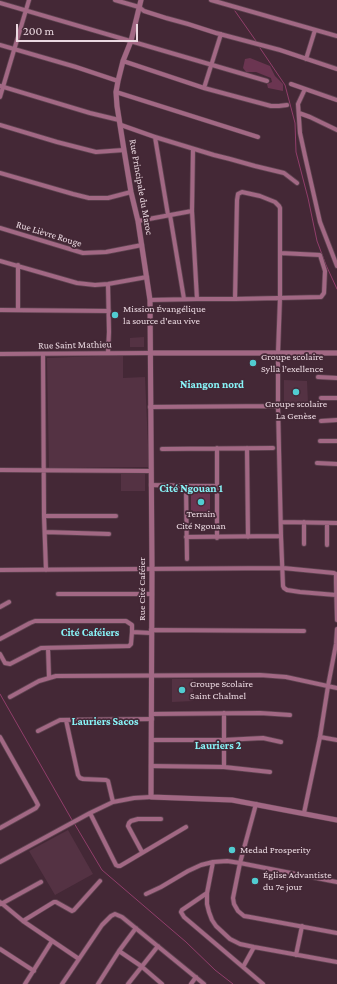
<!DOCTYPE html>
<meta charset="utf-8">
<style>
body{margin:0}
#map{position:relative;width:337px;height:984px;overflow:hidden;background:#442836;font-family:"Crimson Pro",serif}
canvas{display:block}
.scale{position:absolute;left:16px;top:24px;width:122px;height:18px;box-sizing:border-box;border:2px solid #ebd9e1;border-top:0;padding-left:5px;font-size:12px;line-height:14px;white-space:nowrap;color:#ebd9e1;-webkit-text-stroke:3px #442836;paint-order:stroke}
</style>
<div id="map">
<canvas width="337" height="984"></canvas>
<div class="scale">200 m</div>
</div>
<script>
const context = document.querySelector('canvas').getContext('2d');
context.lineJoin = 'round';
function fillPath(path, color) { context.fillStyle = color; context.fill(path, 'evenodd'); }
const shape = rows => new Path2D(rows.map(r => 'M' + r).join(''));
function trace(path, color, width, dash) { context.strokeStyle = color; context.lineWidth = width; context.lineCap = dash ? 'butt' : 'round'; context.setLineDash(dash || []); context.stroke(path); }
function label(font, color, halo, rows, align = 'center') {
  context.font = font + ' "Crimson Pro",serif'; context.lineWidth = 3.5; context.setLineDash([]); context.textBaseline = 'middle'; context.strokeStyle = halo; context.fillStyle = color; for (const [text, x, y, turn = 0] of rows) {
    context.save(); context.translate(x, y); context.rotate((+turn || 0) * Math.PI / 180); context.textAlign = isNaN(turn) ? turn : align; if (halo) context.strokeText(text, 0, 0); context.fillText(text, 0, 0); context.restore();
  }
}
fillPath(shape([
 [144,337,144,347,130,347,130,338],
 [123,355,123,378,145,377,149,467,49,468,47,358],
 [284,380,307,381,308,403,284,403],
 [121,474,145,474,145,491,121,491],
 [172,679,193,679,193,701,172,702],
 [68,830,93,874,55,895,29,851]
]), '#543243');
fillPath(shape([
 [250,58,270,66,275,76,283,84,283,91,268,88,267,84,272,82,271,78,256,72,246,72,243,68,245,59],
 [192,491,210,491,210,512,191,512,191,493]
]), '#6b3551');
trace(shape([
 [235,11,256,41],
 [260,48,285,85,295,123,296,152,308,198,317,241,326,265,337,289],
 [0,694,72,820],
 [74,823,102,870,186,942,215,970,233,984]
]), '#913e6b', 1);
const minor = shape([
 [115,0,139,7,144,11,166,18,188,24,216,33,280,50,337,69],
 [211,0,337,36],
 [0,3,267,81],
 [0,45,76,67,118,81],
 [306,59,315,30],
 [123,61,204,88,271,106,279,106,287,105],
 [291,84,337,100],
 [0,86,90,113,119,120],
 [204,88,221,34],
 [305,89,298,104,300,133,305,156,320,222,337,266],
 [116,92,258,137],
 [0,97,29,0],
 [299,113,310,117,337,130],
 [0,125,57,142,96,152,124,150],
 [121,125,155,137,168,215],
 [155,137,214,155,230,159,255,166,284,173,297,183],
 [0,173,73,194,89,198,108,198,131,192],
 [192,211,193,149],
 [170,215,184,299],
 [138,221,192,211,197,299],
 [0,228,83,253,106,252,142,245],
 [0,261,77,283,95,285,108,284,147,277],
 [18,265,18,310],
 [108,284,109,332,108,353],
 [150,300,197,299,235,299,321,297,324,293,325,271,320,255,280,253],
 [0,310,109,311],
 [0,354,149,353],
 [43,354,44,516,46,570],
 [318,377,337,378],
 [321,398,337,398],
 [150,407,278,406,278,353,280,298,280,208,279,206,275,202,260,196,242,192,238,194,237,200,235,299],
 [321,421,337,420],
 [320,441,337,441],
 [217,448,217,538],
 [247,448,248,537],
 [162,449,273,448],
 [317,463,337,464],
 [0,470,151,471],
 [151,485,192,486,216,486],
 [186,486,187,559],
 [44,516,116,516],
 [281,522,337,523],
 [304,522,304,544],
 [327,523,327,545],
 [45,532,109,534],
 [281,536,283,586,284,588,287,590,300,592,336,595],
 [186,537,281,536,278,406],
 [0,570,283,568,334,573,336,574,336,583,337,620],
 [58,594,152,594],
 [0,607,9,602],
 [151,630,304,631],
 [0,639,30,623,35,621,126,621,132,625,132,632,151,633],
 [48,648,49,677],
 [0,654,5,663,10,664,41,648,129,646,131,644,132,632],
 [10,697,39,681,56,676,260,675,286,677,337,688],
 [224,713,224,767],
 [152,714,260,713,290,715],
 [66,720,78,775,80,778,83,779,106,780,108,781,113,802],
 [38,731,60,720,152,719],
 [0,737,36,801,38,805,36,808,0,828],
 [320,737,337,740],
 [152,740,224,740,263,738,281,742],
 [151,766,224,767,270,772],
 [256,804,240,863,233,898,234,904,238,911,244,916,250,917,337,933],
 [90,813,116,865,118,866,120,866,186,827],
 [304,813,320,737,328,686,336,644,337,629],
 [142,852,128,826,129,823,131,821,138,819,161,819],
 [0,862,90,813,113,802,134,798,151,797],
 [213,862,207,893,182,910,181,912,184,917,263,984],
 [207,893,207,904,209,912,212,920,216,926,230,939,240,944,254,947,337,962],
 [146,894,161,887,188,871,201,865,213,862,227,861,240,863,337,882],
 [0,902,23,921,79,959],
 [1,904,41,882],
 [23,921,54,902,56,902,72,911,74,910,100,881],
 [0,949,34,971],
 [119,951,141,966,162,984],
 [296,955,302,926],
 [243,967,254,947],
 [25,984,52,941],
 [62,984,102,925,111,916,115,914,122,917,204,984],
 [98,984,119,951,136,928],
 [128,984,158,946],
 [191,984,196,977]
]);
const tertiary = shape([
 [141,0,131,41,123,61,118,81,116,92,117,106,124,150,131,192,138,221,150,300,152,569,151,797,232,800,337,820],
 [149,353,337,353]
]);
trace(minor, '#5f4451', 5.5);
trace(tertiary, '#5f4451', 6);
trace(minor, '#a26884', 4);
trace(tertiary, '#a26884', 5);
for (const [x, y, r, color] of [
 [115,315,4,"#51ccd1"],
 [253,363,4,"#51ccd1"],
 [296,392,4,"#51ccd1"],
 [201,502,4,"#51ccd1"],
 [182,690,4,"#51ccd1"],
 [232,850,4,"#51ccd1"],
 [255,881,4,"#51ccd1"]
]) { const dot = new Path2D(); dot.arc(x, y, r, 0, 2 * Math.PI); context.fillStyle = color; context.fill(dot); trace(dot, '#442836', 1.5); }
label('10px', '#ebd9e1', '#442836', [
 ["Rue Principale du Maroc",141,187,80],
 ["Rue Lièvre Rouge",49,234,17],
 ["Rue Saint Mathieu",75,345,-1],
 ["Rue Cité Caféier",142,589,-90]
]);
label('10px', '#ebd9e1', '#442836', [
 ["Mission Évangélique",123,309],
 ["la source d'eau vive",123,321],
 ["Groupe scolaire",261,357],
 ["Sylla l’exellence",261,369],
 ["Groupe scolaire",296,404,"center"],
 ["La Genèse",296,416,"center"],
 ["Terrain",201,514,"center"],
 ["Cité Ngouan",201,526,"center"],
 ["Groupe Scolaire",190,684],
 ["Saint Chalmel",190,696],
 ["Medad Prosperity",240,850],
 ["Église Advantiste",263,875],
 ["du 7e jour",263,887]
], 'left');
label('bold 11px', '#88f4f8', '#442836', [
 ["Niangon nord",212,385],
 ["Cité Ngouan 1",191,489],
 ["Cité Caféiers",90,633],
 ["Lauriers Sacos",105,722],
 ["Lauriers 2",218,746]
]);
</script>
